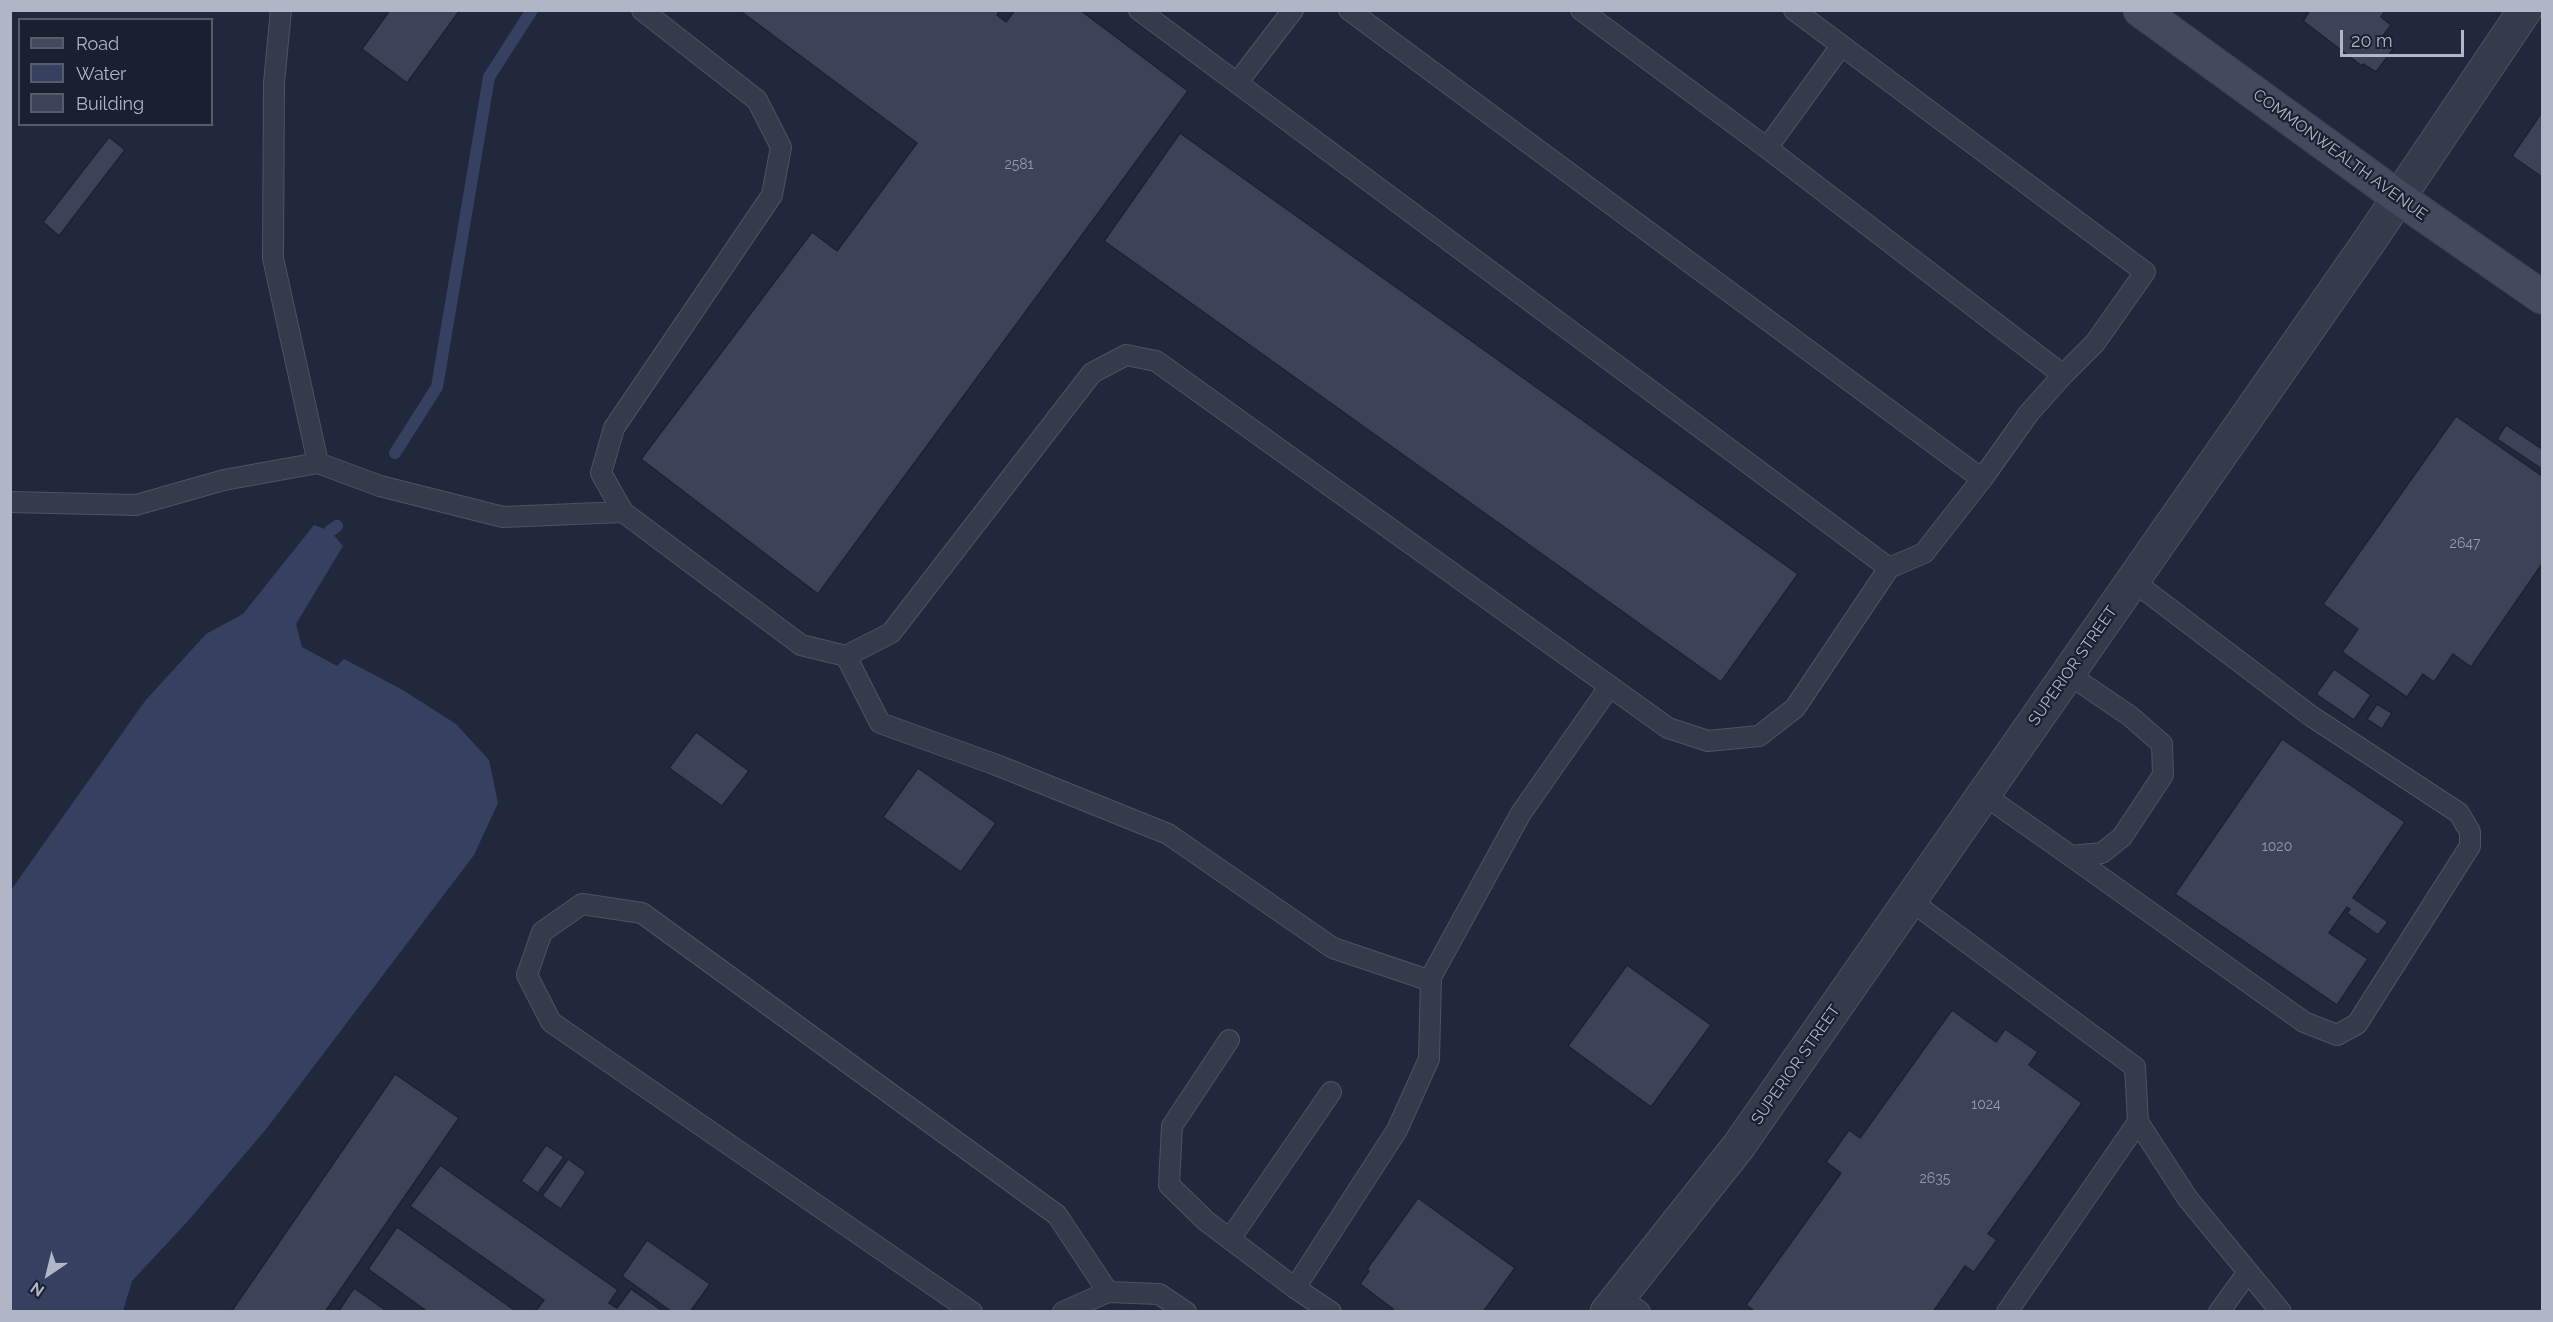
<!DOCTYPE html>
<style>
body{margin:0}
#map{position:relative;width:2553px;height:1322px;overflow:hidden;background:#22283b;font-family:Raleway,sans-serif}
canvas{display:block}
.frame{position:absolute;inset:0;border:12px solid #b1b6c7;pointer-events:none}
.legend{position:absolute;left:18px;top:18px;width:195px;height:108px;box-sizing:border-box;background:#1b2030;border:2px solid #575c6c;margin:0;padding:8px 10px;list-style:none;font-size:18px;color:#b1b6c7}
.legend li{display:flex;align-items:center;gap:12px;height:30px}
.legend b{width:30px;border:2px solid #575c6c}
.north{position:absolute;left:18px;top:1244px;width:60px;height:60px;-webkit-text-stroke:4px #1b2030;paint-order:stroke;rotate:215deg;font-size:16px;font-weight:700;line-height:24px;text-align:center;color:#b1b6c7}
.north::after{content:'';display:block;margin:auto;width:21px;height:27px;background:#b1b6c7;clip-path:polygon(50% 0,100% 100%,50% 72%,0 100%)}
.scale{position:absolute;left:2340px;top:30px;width:124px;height:27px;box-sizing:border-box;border:3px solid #b1b6c7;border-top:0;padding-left:8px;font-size:18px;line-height:21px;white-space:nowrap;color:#b1b6c7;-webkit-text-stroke:4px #1b2030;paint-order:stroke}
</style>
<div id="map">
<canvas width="2553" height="1322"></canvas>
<div class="frame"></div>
<ul class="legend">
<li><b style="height:8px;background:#44495e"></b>Road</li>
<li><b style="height:16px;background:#364162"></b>Water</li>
<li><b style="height:16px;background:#3c4359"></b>Building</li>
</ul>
<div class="north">N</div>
<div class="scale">20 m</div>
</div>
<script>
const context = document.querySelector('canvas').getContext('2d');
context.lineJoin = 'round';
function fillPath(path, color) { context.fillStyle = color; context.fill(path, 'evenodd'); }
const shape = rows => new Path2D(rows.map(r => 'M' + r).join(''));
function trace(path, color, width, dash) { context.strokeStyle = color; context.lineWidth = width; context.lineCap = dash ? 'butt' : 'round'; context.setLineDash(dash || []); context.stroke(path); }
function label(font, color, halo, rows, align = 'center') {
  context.font = font + ' Raleway,sans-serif'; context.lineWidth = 4.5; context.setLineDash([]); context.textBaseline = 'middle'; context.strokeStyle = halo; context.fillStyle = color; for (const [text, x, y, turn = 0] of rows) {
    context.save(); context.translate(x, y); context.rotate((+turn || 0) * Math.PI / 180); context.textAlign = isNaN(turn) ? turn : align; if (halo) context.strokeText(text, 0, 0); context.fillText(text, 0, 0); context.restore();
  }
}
fillPath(shape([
 [314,525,330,531,343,546,296,624,302,647,337,666,344,659,401,689,456,724,489,760,498,803,474,855,267,1128,187,1222,132,1281,123,1311,11,1311,11,890,145,701,206,634,243,614]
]), '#364162');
trace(shape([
 [395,453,437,387,489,77,532,10],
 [330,531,337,526]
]), '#364162', 12);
const building = shape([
 [390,10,460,10,407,83,362,49,390,10],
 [739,10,1000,10,997,15,1006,22,1015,10,1080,10,1188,91,818,594,641,459,812,232,837,251,917,143,739,10],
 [2310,10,2386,10,2381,17,2391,25,2380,40,2393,49,2376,72,2363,64,2362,66,2303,21,2310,10],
 [2542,112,2542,177,2512,156,2542,112],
 [1180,133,1798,574,1721,682,1104,241,1180,133],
 [109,137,125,150,59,236,43,222,109,137],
 [2456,416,2542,476,2542,564,2471,667,2453,654,2434,682,2423,674,2407,697,2342,652,2358,629,2323,604,2456,416],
 [2506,425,2542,449,2542,469,2497,439,2506,425],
 [2334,669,2371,695,2354,720,2316,694,2334,669],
 [2377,704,2392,713,2382,729,2367,719,2377,704],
 [696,732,749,771,722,806,669,768,696,732],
 [2282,739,2405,822,2353,898,2388,922,2378,935,2347,913,2350,909,2347,907,2329,933,2368,959,2337,1005,2175,894,2282,739],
 [918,768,996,823,961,872,883,817,918,768],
 [1627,965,1711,1025,1651,1107,1568,1046,1627,965],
 [1952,1010,1996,1042,2005,1029,2038,1052,2029,1065,2082,1103,1988,1234,1997,1240,1974,1272,1965,1266,1933,1312,1756,1312,1746,1305,1841,1173,1826,1162,1849,1130,1860,1138,1952,1010],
 [395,1074,459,1118,325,1312,231,1312,395,1074],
 [546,1145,564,1157,538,1193,521,1181,546,1145],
 [568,1159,586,1172,561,1209,542,1196,568,1159],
 [440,1165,618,1290,609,1303,617,1308,631,1289,664,1312,535,1312,544,1300,410,1206,440,1165],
 [1418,1198,1515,1268,1483,1312,1391,1312,1393,1309,1360,1284,1369,1271,1367,1269,1418,1198],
 [397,1227,517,1312,428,1312,368,1269,397,1227],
 [647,1240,710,1284,690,1312,672,1312,622,1276,647,1240],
 [354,1288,388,1312,338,1312,354,1288]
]);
fillPath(building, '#3c4359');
trace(building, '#1d2232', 1.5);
const lane = shape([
 [281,10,274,83,273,258,318,463],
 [642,10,757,100,781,147,772,195,614,428,601,473,623,512,801,645,846,656,891,633,1092,373,1126,355,1156,361,1668,728,1708,741,1759,736,1795,708,1889,568,1139,10],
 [1349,10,1982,479,2029,413,2063,375],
 [1581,10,1767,148,2063,375,2095,343,2145,272,1794,10],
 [1237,83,1293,10],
 [1767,148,1841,46],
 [10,502,136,505,224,480,318,463,380,486,503,517,623,512],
 [1889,568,1924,553,1982,479],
 [846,656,880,723,994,764,1168,834,1333,948,1431,981],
 [1984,795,2071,856,2102,853,2122,837,2163,775,2162,744,2130,716,2068,674],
 [2071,856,2304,1022,2337,1035,2357,1024,2470,846,2470,832,2459,813,2311,716,2133,581],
 [1911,901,2135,1067,2138,1122,2007,1312],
 [1229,1040,1172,1126,1169,1185,1206,1221,1295,1288],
 [2138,1122,2188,1199,2281,1312],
 [1230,1239,1331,1092],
 [1619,1296,1640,1312],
 [972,1312,551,1022,527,975,542,932,582,904,642,913,1057,1215,1108,1292],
 [1063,1312,1108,1292,1159,1294,1186,1312],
 [1331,1312,1295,1288,1397,1130,1429,1059,1431,977,1521,813,1610,686],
 [2219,1312,2248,1272]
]);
const street = shape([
 [1607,1312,1738,1147,2368,243,2525,10]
]);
const secondary = shape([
 [2140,10,2398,197,2542,297]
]);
trace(lane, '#4e5363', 22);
trace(street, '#4e5363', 35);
trace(secondary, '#3f4454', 35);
trace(lane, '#363b4b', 20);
trace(street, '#363b4b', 33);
trace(secondary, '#44495e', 33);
label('14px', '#9499ac', null, [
 ["2581",1019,165],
 ["2647",2465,544],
 ["1020",2277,847],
 ["1024",1986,1105],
 ["2635",1935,1179]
]);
label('16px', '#b1b6c7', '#1b2030', [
 ["COMMONWEALTH AVENUE",2340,155,36],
 ["SUPERIOR STREET",2073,666,-55],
 ["SUPERIOR STREET",1796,1065,-55]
]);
</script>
